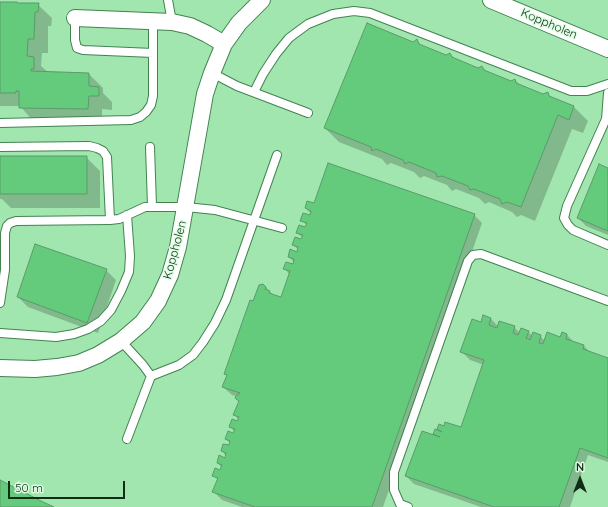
<!DOCTYPE html>
<style>
body{margin:0}
#map{position:relative;width:608px;height:507px;overflow:hidden;background:#a2e6af;font-family:Quicksand,sans-serif}
canvas{display:block}
.north{position:absolute;left:560px;top:459px;width:40px;height:40px;-webkit-text-stroke:3px #ddfee2;paint-order:stroke;rotate:0deg;font-size:11px;font-weight:700;line-height:16px;text-align:center;color:#112d18}
.north::after{content:'';display:block;margin:auto;width:14px;height:18px;background:#112d18;clip-path:polygon(50% 0,100% 100%,50% 72%,0 100%)}
.scale{position:absolute;left:8px;top:481px;width:117px;height:18px;box-sizing:border-box;border:2px solid #112d18;border-top:0;padding-left:5px;font-size:12px;line-height:14px;white-space:nowrap;color:#112d18;-webkit-text-stroke:3px #ddfee2;paint-order:stroke}
</style>
<div id="map">
<canvas width="608" height="507"></canvas>
<div class="north">N</div>
<div class="scale">50 m</div>
</div>
<script>
const context = document.querySelector('canvas').getContext('2d');
context.lineJoin = 'round';
function fillPath(path, color) { context.fillStyle = color; context.fill(path, 'evenodd'); }
const shape = rows => new Path2D(rows.map(r => 'M' + r).join(''));
function trace(path, color, width, dash) { context.strokeStyle = color; context.lineWidth = width; context.lineCap = dash ? 'butt' : 'round'; context.setLineDash(dash || []); context.stroke(path); }
function label(font, color, halo, rows, align = 'center') {
  context.font = font + ' Quicksand,sans-serif'; context.lineWidth = 3; context.setLineDash([]); context.textBaseline = 'middle'; context.strokeStyle = halo; context.fillStyle = color; for (const [text, x, y, turn = 0] of rows) {
    context.save(); context.translate(x, y); context.rotate((+turn || 0) * Math.PI / 180); context.textAlign = isNaN(turn) ? turn : align; if (halo) context.strokeText(text, 0, 0); context.fillText(text, 0, 0); context.restore();
  }
}
fillPath(shape([
 [0,3,37,4,52,18,51,26,48,26,48,53,42,53,41,66,48,72,89,74,103,88,103,93,112,102,112,110,102,109,102,123,34,122,20,106,0,106],
 [417,41,423,47,446,56,450,54,456,60,478,69,482,67,488,73,511,82,515,80,520,85,543,95,547,93,553,99,574,107,588,121,583,133,572,129,535,221,521,215,517,217,512,212,489,202,485,204,479,198,456,189,452,191,447,185,424,176,420,178,414,172,391,163,387,165,382,159,339,142,325,128,413,43],
 [0,157,86,157,100,171,100,208,11,208,2,199,0,199],
 [608,169,608,235,586,226,578,218],
 [315,204,474,215,482,223,383,507,242,507,222,500,214,492,218,480,214,476,221,471,222,468,218,463,225,459,226,456,222,451,230,447,231,444,226,439,234,434,235,432,230,427,238,423,239,420,235,415,239,401,236,396,232,395,223,387,227,376,225,374,253,302,265,286,273,295,282,298,290,275,285,269,293,265,294,262,289,257,298,253,299,250,293,245,302,241,303,238,297,233,306,229,307,226,302,220,310,216,311,214,306,208],
 [106,270,116,280,98,333,28,307,18,297],
 [491,319,498,326,514,327,520,333,528,332,533,336,540,336,545,341,561,338,567,335,574,342,584,346,591,353,608,359,608,462,588,455,570,507,481,507,414,484,406,476,434,436,436,430,442,433,438,429,444,427,461,428,484,365,470,360,462,352,481,323]
]), '#0003');
const building = shape([
 [0,2,17,2,17,3,39,3,38,12,35,12,34,39,28,39,27,56,34,57,34,69,31,69,31,71,89,73,89,86,99,87,99,96,89,96,88,109,19,108,19,91,16,91,16,93,0,93,0,2],
 [367,23,413,42,417,39,419,44,446,55,450,53,452,57,478,68,482,66,484,70,511,81,515,79,516,83,543,94,548,92,549,96,574,106,569,120,558,115,521,207,507,202,502,204,500,199,474,189,470,190,468,186,442,176,437,177,436,173,409,162,405,164,403,160,376,149,372,151,371,147,324,128,367,23],
 [0,156,87,156,87,194,0,194,0,156],
 [328,163,475,214,372,507,255,507,212,492,218,478,212,476,215,468,220,470,222,465,217,463,219,455,225,458,226,453,221,451,223,444,229,445,230,441,225,439,228,431,233,433,235,429,229,427,232,419,237,421,239,417,233,415,239,401,236,399,235,397,240,393,222,387,227,375,224,374,250,300,253,301,259,285,263,284,266,287,265,289,270,291,269,293,281,297,290,271,283,269,286,262,293,264,294,259,288,257,290,249,297,252,298,247,292,245,295,237,301,239,303,235,296,233,299,225,305,227,307,223,300,221,303,213,310,215,311,211,305,208,307,201,314,203,328,163],
 [599,164,608,168,608,231,577,218,599,164],
 [35,244,107,269,87,323,17,297,35,244],
 [483,315,491,318,489,325,497,328,499,321,515,326,513,333,518,335,521,328,529,331,526,338,530,340,533,332,541,335,539,343,543,344,547,332,560,337,562,332,567,334,566,339,584,345,583,349,608,358,608,458,580,448,559,507,494,507,405,476,422,431,440,437,433,434,435,429,442,432,437,429,439,424,444,426,445,422,461,427,484,360,460,352,472,319,481,322,483,315],
 [0,480,41,501,54,507,0,507,0,480]
]);
fillPath(building, '#64cb7d');
trace(building, '#5a9b68', 1);
const service = shape([
 [168,0,172,22],
 [75,18,75,40,77,48,83,50,153,53],
 [212,73,237,86,308,113],
 [254,92,263,74,276,54,289,38,308,24,333,14,354,11,370,13,571,91,587,91,608,84],
 [608,93,606,119,567,206,564,218,568,225,573,230,608,245],
 [0,123,131,120,140,117,146,112,151,105,153,96,153,21],
 [0,147,89,146,97,148,103,151,107,157,110,220],
 [150,147,152,206],
 [0,303,5,270,5,233,7,226,10,223,16,221,110,220,119,219,145,207,186,207,215,210,282,228],
 [0,333,56,337,74,334,88,329,101,321,111,310,121,291,129,272,130,256,127,215],
 [121,341,143,365,151,376,127,439],
 [151,376,179,365,193,355,203,342,215,323,226,300,277,155],
 [408,507,400,504,394,490,394,472,468,261,473,255,481,254,608,301]
]);
const minor = shape([
 [491,0,608,49],
 [75,18,172,22,190,26,207,34,224,44],
 [0,368,35,369,57,367,79,363,98,355,121,341,143,322,158,301,170,275,178,247,205,94,212,73,224,44,239,23,262,0]
]);
trace(service, '#428351', 10);
trace(minor, '#428351', 18);
trace(service, '#fff', 8);
trace(minor, '#fff', 16);
label('12px', '#112d18', '#ddfee2', [
 ["Koppholen",549,24,23],
 ["Koppholen",175,250,-75]
]);
</script>
